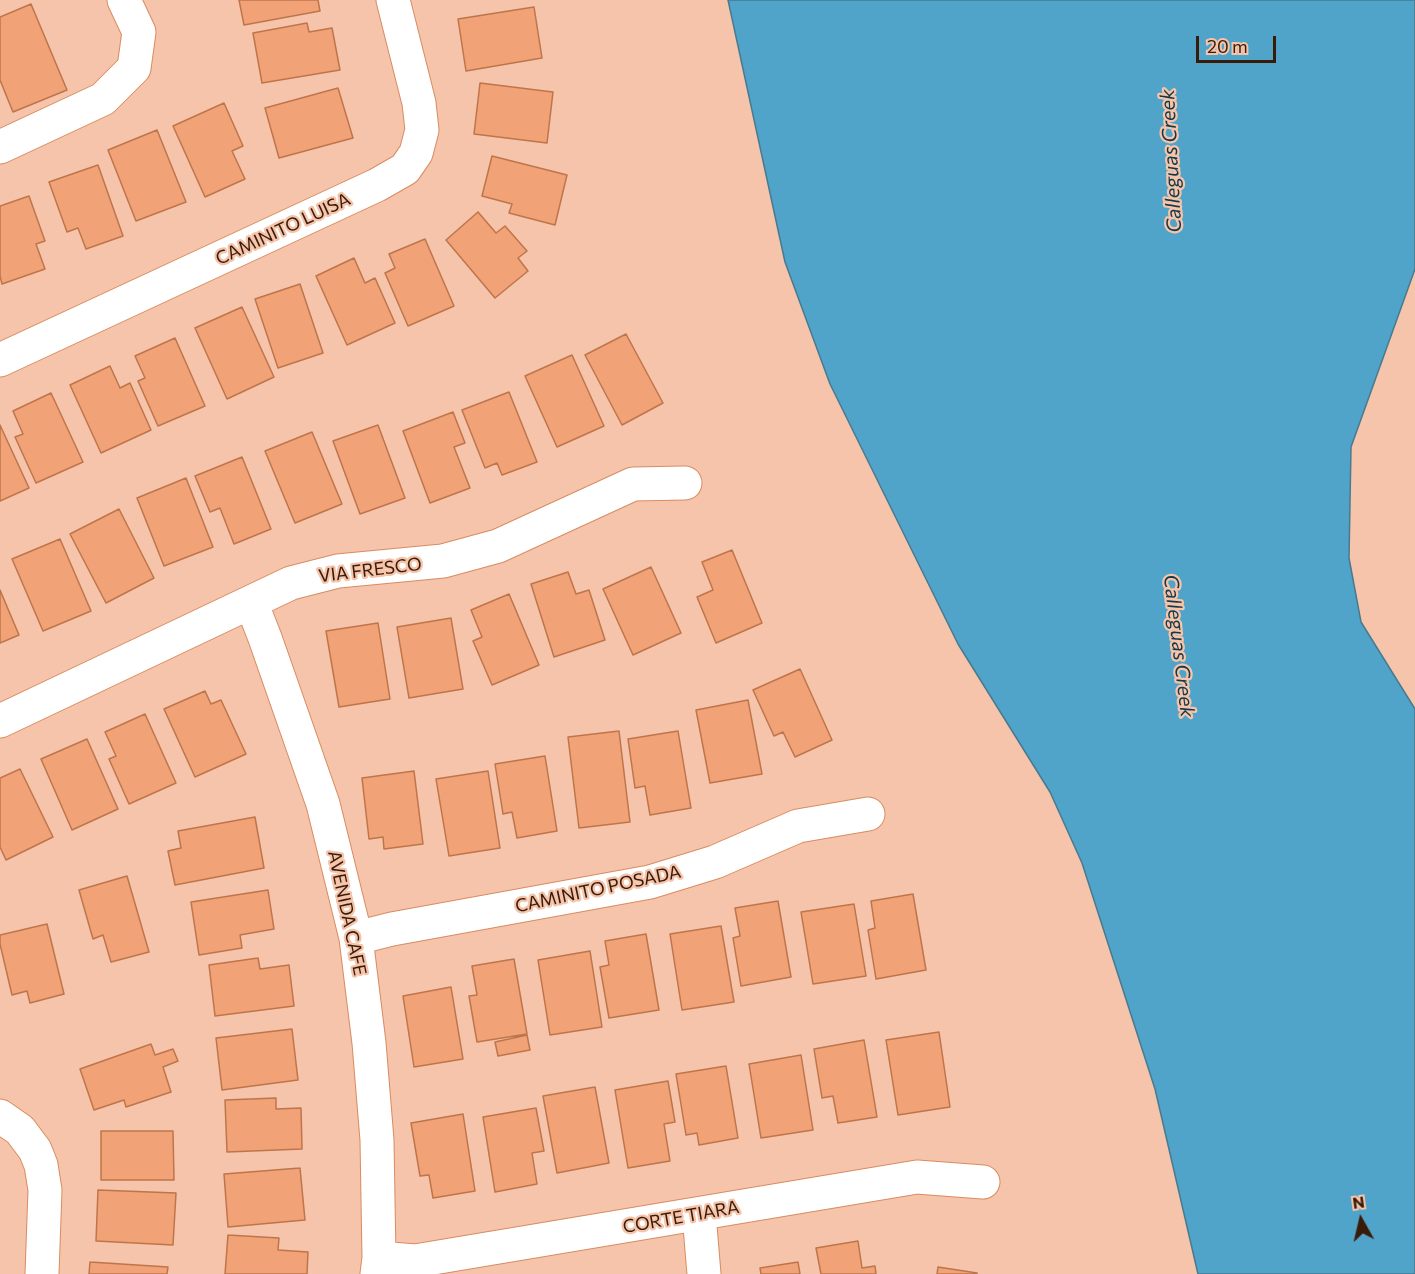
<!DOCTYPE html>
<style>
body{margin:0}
#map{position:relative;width:1415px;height:1274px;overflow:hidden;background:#f5c4aa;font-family:Commissioner,sans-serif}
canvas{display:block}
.north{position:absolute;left:1331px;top:1190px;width:60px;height:60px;-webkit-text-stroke:4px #f5c4aa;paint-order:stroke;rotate:352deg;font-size:16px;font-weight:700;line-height:24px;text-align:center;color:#381b08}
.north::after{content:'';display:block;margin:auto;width:21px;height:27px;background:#381b08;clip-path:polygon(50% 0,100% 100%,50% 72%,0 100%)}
.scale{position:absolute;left:1196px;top:36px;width:80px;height:27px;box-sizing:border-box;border:3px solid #381b08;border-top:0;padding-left:8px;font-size:18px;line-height:21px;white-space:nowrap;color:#381b08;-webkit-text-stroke:4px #f5c4aa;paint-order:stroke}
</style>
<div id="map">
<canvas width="1415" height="1274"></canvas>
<div class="north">N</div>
<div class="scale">20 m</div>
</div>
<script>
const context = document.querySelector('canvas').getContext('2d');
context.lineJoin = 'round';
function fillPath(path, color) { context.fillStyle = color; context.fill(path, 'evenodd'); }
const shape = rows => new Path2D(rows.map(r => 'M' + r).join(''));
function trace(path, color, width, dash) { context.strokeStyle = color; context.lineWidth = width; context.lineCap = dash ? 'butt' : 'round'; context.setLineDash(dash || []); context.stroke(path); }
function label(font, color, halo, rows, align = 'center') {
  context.font = font + ' Commissioner,sans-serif'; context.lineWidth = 4.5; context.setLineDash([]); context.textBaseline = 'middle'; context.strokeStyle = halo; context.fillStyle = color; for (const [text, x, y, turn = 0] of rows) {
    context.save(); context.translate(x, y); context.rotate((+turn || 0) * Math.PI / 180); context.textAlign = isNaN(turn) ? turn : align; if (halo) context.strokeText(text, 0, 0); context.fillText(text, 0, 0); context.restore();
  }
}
const water = shape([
 [728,0,1415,0,1415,269,1351,447,1349,558,1361,622,1415,709,1415,1274,1198,1274,1155,1089,1082,863,1050,792,958,644,830,384,785,262,728,0]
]);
fillPath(water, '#50a3c9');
trace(water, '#497a8f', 1.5);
const building = shape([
 [239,0,318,0,320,11,244,25,239,0],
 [31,4,67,90,13,112,0,80,0,17,31,4],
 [534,7,542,58,466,71,458,19,534,7],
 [307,23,309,32,332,28,340,70,262,83,253,33,307,23],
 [480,83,553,92,547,143,474,134,480,83],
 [338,88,353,138,279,158,265,108,338,88],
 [224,103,243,146,232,151,245,179,205,197,173,126,224,103],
 [157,130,186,202,136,221,108,150,157,130],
 [492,156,567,175,555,225,509,213,512,204,482,196,492,156],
 [98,165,123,236,86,249,78,228,67,232,49,182,98,165],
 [29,196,45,241,36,244,45,269,2,284,0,276,0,206,29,196],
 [478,212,496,233,505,226,527,251,518,258,528,271,495,298,446,240,478,212],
 [425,239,454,306,408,326,385,273,395,268,389,254,425,239],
 [354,258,365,283,375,278,395,323,347,345,316,276,354,258],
 [300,284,323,353,278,368,255,299,300,284],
 [242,307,274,377,227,399,195,328,242,307],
 [626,334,663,403,622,425,585,355,626,334],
 [175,338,205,406,158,426,138,381,145,378,135,356,175,338],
 [572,355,604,426,557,447,525,376,572,355],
 [110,366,120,388,130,383,151,430,101,453,70,385,110,366],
 [509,392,537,462,502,475,497,463,485,468,462,410,509,392],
 [51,393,83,462,36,483,15,437,23,434,13,411,51,393],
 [453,412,465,443,454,447,470,488,430,503,403,431,453,412],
 [0,425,29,488,0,501,0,425],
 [378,425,405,498,360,514,333,441,378,425],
 [312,432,342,504,295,523,265,451,312,432],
 [242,457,271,529,234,544,220,508,210,512,195,476,242,457],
 [186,478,213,547,164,566,137,498,186,478],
 [119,509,154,578,106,603,70,534,119,509],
 [60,539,91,611,43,631,12,559,60,539],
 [732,550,762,623,716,643,697,597,713,590,702,562,732,550],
 [651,567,681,633,633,655,603,589,651,567],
 [568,572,576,594,589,590,605,640,554,657,531,584,568,572],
 [0,590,19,635,0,643,0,590],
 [509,594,539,665,492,685,473,641,482,637,471,610,509,594],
 [451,618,463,689,409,698,397,627,451,618],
 [378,623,390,699,339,707,326,631,378,623],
 [800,669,832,740,795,757,783,732,774,736,753,690,800,669],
 [205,691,211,704,221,700,246,754,195,777,164,709,205,691],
 [748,700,762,774,710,783,696,710,748,700],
 [145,714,176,783,129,804,109,759,116,756,105,732,145,714],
 [619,731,630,822,579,828,568,737,619,731],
 [678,731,691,808,650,815,645,786,635,788,628,739,678,731],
 [87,739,118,809,72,830,41,759,87,739],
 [545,756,557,831,517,838,512,812,503,814,495,764,545,756],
 [20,769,53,837,6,860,0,847,0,778,20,769],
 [414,771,423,844,384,849,383,837,369,839,362,778,414,771],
 [488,771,500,848,449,856,436,779,488,771],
 [255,817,264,868,175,885,168,851,181,848,178,831,255,817],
 [127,876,149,952,111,962,103,935,93,939,79,890,127,876],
 [268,890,274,929,240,935,242,948,199,955,191,902,268,890],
 [913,894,926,970,876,979,868,930,875,928,871,901,913,894],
 [778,901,791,977,741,986,733,938,740,936,735,908,778,901],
 [854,904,866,976,813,984,801,912,854,904],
 [47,924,64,994,30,1003,27,991,12,995,0,944,0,935,47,924],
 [721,926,734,1002,682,1010,670,934,721,926],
 [646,934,659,1010,609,1018,600,967,609,965,605,941,646,934],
 [590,951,602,1027,550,1035,538,960,590,951],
 [258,958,260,969,289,965,294,1006,215,1016,209,965,258,958],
 [514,959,527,1034,477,1042,469,996,477,995,472,966,514,959],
 [451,987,463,1059,414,1067,403,996,451,987],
 [292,1029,298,1080,222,1090,216,1038,292,1029],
 [939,1032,950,1107,898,1115,886,1040,939,1032],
 [527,1035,530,1050,498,1056,495,1042,527,1035],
 [864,1040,877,1117,838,1123,833,1096,822,1098,814,1049,864,1040],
 [151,1044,155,1055,173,1049,178,1061,163,1067,171,1092,126,1107,124,1100,94,1110,80,1069,151,1044],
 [801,1055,813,1130,761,1138,749,1064,801,1055],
 [726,1066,738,1138,699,1145,697,1133,686,1135,676,1074,726,1066],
 [668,1081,675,1122,664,1124,670,1161,628,1168,615,1090,668,1081],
 [595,1087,609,1163,557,1173,543,1096,595,1087],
 [276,1098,276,1109,301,1108,302,1149,227,1152,225,1100,276,1098],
 [536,1108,544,1151,532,1153,537,1184,495,1192,483,1117,536,1108],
 [463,1114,475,1191,433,1198,429,1175,420,1176,411,1123,463,1114],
 [101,1131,173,1131,174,1180,101,1180,101,1131],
 [300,1168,305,1220,228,1227,224,1174,300,1168],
 [98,1190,176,1193,173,1245,96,1241,98,1190],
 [228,1235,279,1238,278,1250,308,1252,307,1274,225,1274,228,1235],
 [858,1241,862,1268,875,1266,876,1274,821,1274,816,1248,858,1241],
 [90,1262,168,1267,167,1274,89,1274,90,1262],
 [798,1262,800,1274,761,1274,760,1268,798,1262],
 [938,1267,977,1273,977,1274,937,1274,938,1267]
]);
fillPath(building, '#f1a277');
trace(building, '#bf754b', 1.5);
const minor = shape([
 [0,147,103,99,134,68,139,32,124,0],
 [0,360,377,185,405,169,416,153,422,130,419,103,393,0],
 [251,602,265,638,323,804,356,938,369,1043,377,1140,379,1258,377,1274],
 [0,721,291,583,338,571,443,561,498,546,633,484,685,483],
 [356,938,392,929,650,882,715,862,798,826,868,814],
 [0,1116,20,1130,35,1150,41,1165,45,1190,42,1274],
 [699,1214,704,1274],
 [379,1258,415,1261,917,1177,983,1182]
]);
trace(minor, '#d88c61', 35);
trace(minor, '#fff', 33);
label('18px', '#381b08', '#f5c4aa', [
 ["CAMINITO LUISA",283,229,-25],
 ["VIA FRESCO",370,570,-7],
 ["CAMINITO POSADA",598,889,-12],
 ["AVENIDA CAFE",347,913,78],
 ["CORTE TIARA",681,1217,-10]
]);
label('italic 20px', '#133949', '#f5c4aa', [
 ["Calleguas Creek",1171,161,-93],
 ["Calleguas Creek",1179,646,83]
]);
</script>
